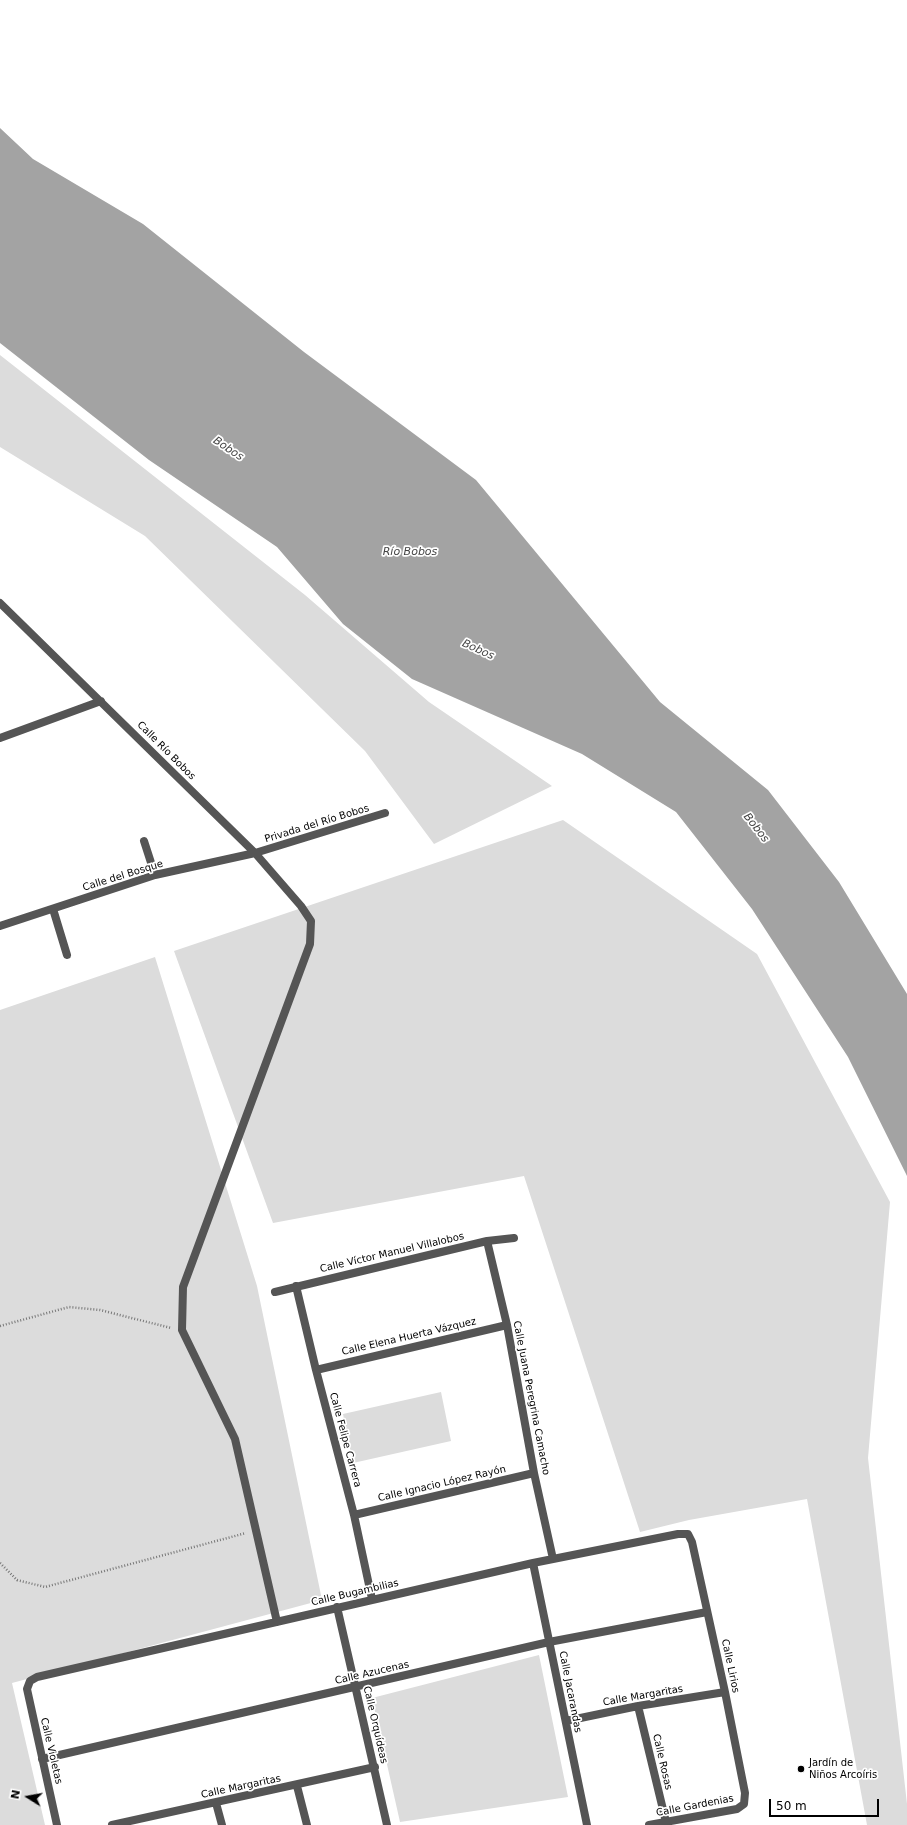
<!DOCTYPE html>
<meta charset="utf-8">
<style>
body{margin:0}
#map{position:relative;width:907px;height:1825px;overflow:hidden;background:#fff;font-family:"DejaVu Sans",sans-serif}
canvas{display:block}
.north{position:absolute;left:8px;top:1777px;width:40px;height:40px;-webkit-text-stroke:3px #fff;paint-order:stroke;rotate:281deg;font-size:11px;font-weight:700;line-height:16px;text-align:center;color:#000}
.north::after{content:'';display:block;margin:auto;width:14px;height:18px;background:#000;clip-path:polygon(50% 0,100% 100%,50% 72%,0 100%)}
.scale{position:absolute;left:769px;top:1799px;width:110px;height:18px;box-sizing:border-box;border:2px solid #000;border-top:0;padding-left:5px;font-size:12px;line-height:14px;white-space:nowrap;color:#000;-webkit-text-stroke:3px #fff;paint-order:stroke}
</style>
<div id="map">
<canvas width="907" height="1825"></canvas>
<div class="north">N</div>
<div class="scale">50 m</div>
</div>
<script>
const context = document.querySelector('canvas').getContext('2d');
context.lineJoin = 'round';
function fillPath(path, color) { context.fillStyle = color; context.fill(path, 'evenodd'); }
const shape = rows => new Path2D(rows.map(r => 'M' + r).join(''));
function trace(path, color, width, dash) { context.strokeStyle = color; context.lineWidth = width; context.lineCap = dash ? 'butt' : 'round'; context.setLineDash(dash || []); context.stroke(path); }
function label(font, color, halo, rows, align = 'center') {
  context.font = font + ' "DejaVu Sans",sans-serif'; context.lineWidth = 3.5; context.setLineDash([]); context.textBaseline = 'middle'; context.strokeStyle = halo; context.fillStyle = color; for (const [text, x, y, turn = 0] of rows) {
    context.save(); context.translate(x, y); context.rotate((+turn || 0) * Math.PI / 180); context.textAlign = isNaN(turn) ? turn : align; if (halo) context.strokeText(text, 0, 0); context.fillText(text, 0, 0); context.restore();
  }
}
fillPath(shape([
 [0,355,305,595,429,702,552,786,434,844,365,751,145,536,0,447],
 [563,820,757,954,890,1202,868,1458,907,1804,907,1825,867,1825,807,1499,689,1520,640,1532,524,1176,273,1223,174,951],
 [155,957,257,1286,322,1600,12,1683,45,1825,0,1825,0,1010],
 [441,1392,451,1441,353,1463,343,1414],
 [539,1655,568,1797,400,1822,372,1698]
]), '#dcdcdc');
fillPath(shape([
 [0,128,33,159,143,224,304,352,476,480,660,702,768,790,839,882,907,994,907,1176,848,1057,752,909,676,812,582,754,412,679,343,624,277,547,149,460,0,343]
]), '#a3a3a3');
trace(shape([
 [0,1326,69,1307,100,1310,171,1328],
 [0,1563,17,1580,45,1587,246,1533]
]), '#777', 2.5, [1, 2]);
trace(shape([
 [0,603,255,853,301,906,311,921,310,944,183,1287,182,1330,235,1439,277,1622],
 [0,738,101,701],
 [144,841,155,875],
 [53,909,67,955],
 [0,926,155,875,255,853,385,813],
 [487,1241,507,1325,534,1473,553,1559],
 [296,1286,316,1370,354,1515,372,1599],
 [275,1292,487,1241,514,1238],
 [316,1370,507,1325],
 [354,1515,534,1473],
 [533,1563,587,1825],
 [337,1607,387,1825],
 [638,1706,666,1822],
 [566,1721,638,1706,725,1692],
 [42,1759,549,1642,707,1612],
 [297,1786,307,1825],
 [216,1803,222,1825],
 [57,1825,27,1689,30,1681,37,1677,533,1563,678,1534,688,1534,692,1542,725,1692,745,1793,744,1804,737,1809,649,1825],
 [112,1825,375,1767]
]), '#555', 8);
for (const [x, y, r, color] of [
 [801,1769,4,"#000"]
]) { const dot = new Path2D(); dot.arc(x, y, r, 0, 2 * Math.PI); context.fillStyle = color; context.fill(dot); trace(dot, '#fff', 1.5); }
label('10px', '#000', '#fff', [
 ["Calle Río Bobos",166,751,45],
 ["Privada del Río Bobos",317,824,-17],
 ["Calle del Bosque",123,876,-17],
 ["Calle Víctor Manuel Villalobos",392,1253,-13],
 ["Calle Elena Huerta Vázquez",409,1337,-13],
 ["Calle Juana Peregrina Camacho",531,1398,79],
 ["Calle Felipe Carrera",345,1440,75],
 ["Calle Ignacio López Rayón",442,1484,-13],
 ["Calle Bugambilias",355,1593,-13],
 ["Calle Lirios",730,1666,78],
 ["Calle Azucenas",372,1673,-13],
 ["Calle Jacarandas",570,1692,79],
 ["Calle Margaritas",643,1696,-10],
 ["Calle Orquídeas",375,1725,77],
 ["Calle Violetas",51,1751,77],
 ["Calle Rosas",662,1762,77],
 ["Calle Margaritas",241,1787,-12],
 ["Calle Gardenias",695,1806,-11]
]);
label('10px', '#000', '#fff', [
 ["Jardín de",809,1763],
 ["Niños Arcoíris",809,1775]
], 'left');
label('italic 11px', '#444', '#fff', [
 ["Bobos",228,449,34],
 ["Río Bobos",410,552],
 ["Bobos",478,650,24],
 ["Bobos",756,828,52]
]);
</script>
